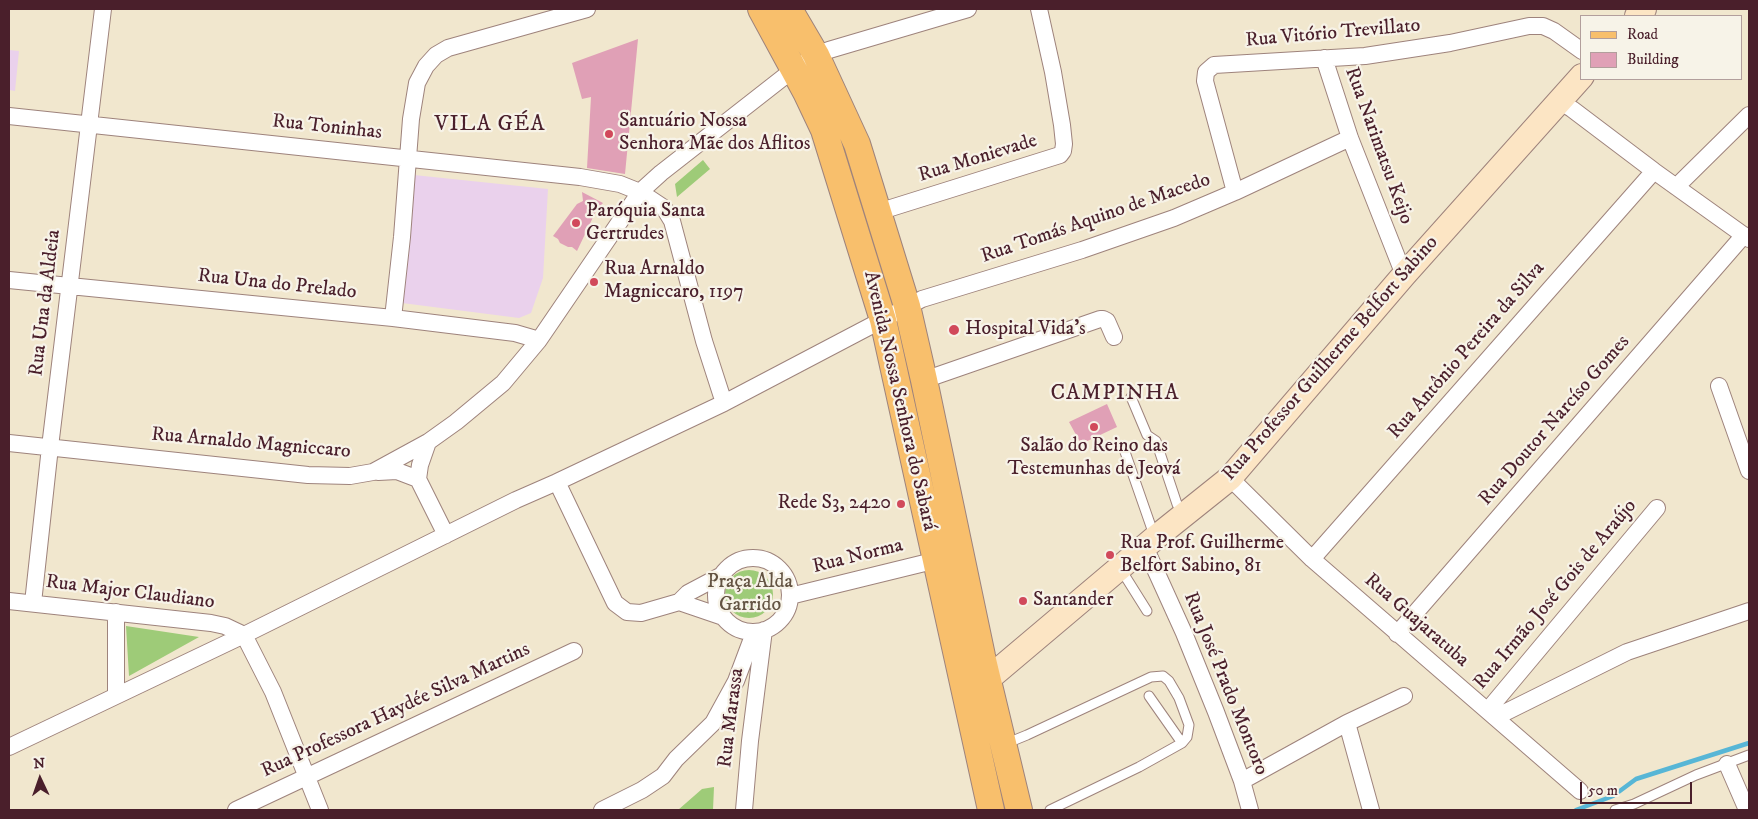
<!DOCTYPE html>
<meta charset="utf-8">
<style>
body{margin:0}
#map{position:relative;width:1758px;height:819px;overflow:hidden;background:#f1e7ce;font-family:"IM FELL DW Pica",serif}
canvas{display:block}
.frame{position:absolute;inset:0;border:10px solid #4a1f2b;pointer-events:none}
.legend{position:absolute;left:1580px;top:15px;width:162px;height:65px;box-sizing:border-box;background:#f7f3e8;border:1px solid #b29e9c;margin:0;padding:6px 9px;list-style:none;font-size:15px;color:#4a1f2b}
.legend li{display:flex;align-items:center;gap:10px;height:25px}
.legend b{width:25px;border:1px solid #b29e9c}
.north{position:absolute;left:15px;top:754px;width:50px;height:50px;-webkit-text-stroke:4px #f7f3e8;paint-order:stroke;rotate:357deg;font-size:14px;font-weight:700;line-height:20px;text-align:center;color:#4a1f2b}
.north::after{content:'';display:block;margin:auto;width:18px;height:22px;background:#4a1f2b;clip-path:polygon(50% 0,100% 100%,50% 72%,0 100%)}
.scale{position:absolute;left:1580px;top:782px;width:112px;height:22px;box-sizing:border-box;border:2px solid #4a1f2b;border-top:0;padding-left:6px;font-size:15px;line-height:18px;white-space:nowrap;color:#4a1f2b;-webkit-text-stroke:4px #f7f3e8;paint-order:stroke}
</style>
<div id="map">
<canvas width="1758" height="819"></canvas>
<div class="frame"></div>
<ul class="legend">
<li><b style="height:6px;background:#f8bf6c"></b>Road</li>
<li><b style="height:14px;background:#e0a0b6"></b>Building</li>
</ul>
<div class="north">N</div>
<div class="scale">50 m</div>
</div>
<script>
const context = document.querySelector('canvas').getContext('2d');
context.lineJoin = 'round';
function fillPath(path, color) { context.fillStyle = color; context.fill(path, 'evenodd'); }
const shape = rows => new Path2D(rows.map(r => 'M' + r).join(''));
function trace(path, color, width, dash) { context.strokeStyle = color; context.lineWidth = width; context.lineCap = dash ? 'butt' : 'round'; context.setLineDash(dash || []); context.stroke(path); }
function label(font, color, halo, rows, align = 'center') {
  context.font = font + ' "IM FELL DW Pica",serif'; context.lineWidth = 4.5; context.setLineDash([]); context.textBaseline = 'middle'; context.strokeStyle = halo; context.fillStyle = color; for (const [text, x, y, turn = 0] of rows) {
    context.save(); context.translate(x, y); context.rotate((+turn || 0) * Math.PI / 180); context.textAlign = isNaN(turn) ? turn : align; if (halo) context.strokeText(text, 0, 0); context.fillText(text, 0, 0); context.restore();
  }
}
fillPath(shape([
 [9,50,19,51,15,91,9,90],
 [414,175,548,189,543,278,531,313,519,318,402,303]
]), '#ead1ec');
fillPath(shape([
 [703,160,710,169,677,197,675,184],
 '725 594a24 24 0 1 1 48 0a24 24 0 1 1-48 0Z',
 [126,626,199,637,129,676],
 [714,787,713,810,678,810,702,789]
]), '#9ecb78');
trace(shape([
 [1576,810,1613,796,1636,779,1749,743]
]), '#57b6d6', 4.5);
fillPath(shape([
 [638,39,625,174,587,168,591,97,582,99,572,63],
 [582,192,603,203,596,211,577,251,572,247,568,247,560,243,558,239,553,236,577,204,583,201],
 [1107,404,1117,427,1081,444,1069,422]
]), '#e0a0b6');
const lane = shape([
 [1131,397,1147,435,1156,441,1177,504,1183,515],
 [1124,449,1155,538],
 [1120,568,1147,611],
 [1149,696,1182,743],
 [1005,744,1027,735,1151,677,1163,676,1169,681,1179,698,1189,725,1187,737,1182,743,1139,767,1050,810],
 [1615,810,1634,804,1696,775,1749,755]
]);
const street = shape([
 [1324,58,1350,138,1404,275],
 [1559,101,1572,109,1654,171,1749,239],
 [9,116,580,177,620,184,640,192,664,208,672,221,704,341,724,403],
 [1676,187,1749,115],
 [1235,192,1205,81,1206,72,1214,65,1365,56,1450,43,1529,26,1543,26,1554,31,1582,51],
 [878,212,1060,155,1063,151,1064,144,1062,125,1053,72,1039,9],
 [9,280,393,318,515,333,539,340],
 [393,318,402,237,411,119,417,83,426,66,436,55,448,48,587,9],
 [924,380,1100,319,1103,319,1107,321,1114,337],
 [1719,386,1749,471],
 [428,442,420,465,418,479,446,535],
 [9,443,308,475,350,476,373,472,428,442,456,422,503,383,539,340,640,192,661,173,794,69,816,55,829,50,968,9],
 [378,472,397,471,418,479],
 [1230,478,1312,559,1580,791],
 [557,482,615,603,627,612,641,613,679,602,688,593,722,575],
 [1145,547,1184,633,1216,712,1242,781,1250,810],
 '716 595a37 37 0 1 1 74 0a37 37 0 1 1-74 0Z',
 [1312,559,1654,171],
 [790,596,937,560],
 [9,601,211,623,225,626,244,635,273,692,320,810],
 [679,602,723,617],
 [33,603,50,447,103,9],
 [1397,634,1744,235],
 [116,695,116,612],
 [1488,710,1657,508],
 [1496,717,1627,652,1749,611],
 [1347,723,1371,810],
 [9,747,244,635,516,500,557,482,724,403,922,299,1082,250,1174,218,1235,192,1350,138],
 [1727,764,1747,810],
 [1242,781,1347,723,1404,696],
 [236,810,574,651],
 [602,810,642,790,663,776,676,759,713,723,736,681,754,633],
 [744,810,750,741,764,630]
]);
const secondary = shape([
 [1637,16,1644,9],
 [974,689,988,679,1155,538,1230,478,1404,275,1582,76]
]);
const primary = shape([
 [761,9,806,92,824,130,883,320,991,810],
 [789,9,816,55,857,144,907,306,924,380,982,656,1019,810]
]);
trace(lane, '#9e837c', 11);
trace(street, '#9e837c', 18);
trace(secondary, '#9e837c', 26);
trace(primary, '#9e837c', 28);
trace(lane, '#fff', 9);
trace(street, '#fff', 16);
trace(secondary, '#fce5c4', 24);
trace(primary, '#f8bf6c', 26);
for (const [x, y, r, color] of [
 [609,134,5,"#d1495b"],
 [576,223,5,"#d1495b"],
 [594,282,5,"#d1495b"],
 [954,330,6,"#d1495b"],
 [1094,427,5,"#d1495b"],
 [901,504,5,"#d1495b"],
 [1110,555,5,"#d1495b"],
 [1023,601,5,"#d1495b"]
]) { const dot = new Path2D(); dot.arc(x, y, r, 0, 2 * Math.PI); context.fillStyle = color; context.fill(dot); trace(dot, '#f7f3e8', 2); }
label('20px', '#4a1f2b', '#f7f3e8', [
 ["Rua Vitório Trevillato",1333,34,-5],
 ["Rua Toninhas",327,128,6],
 ["Rua Narimatsu Keijo",1378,146,70],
 ["Rua Monievade",978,159,-17],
 ["Rua Tomás Aquino de Macedo",1096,219,-19],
 ["Rua Una do Prelado",277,285,6],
 ["Rua Una da Aldeia",46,303,-83],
 ["Rua Antônio Pereira da Silva",1467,351,-49],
 ["Rua Professor Guilherme Belfort Sabino",1331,359,-49],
 ["Avenida Nossa Senhora do Sabará",899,401,77],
 ["Rua Doutor Narcíso Gomes",1555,421,-49],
 ["Rua Arnaldo Magniccaro",251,444,5],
 ["Rua Norma",858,557,-14],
 ["Rua Major Claudiano",130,593,7],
 ["Rua Irmão José Gois de Araújo",1556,595,-50],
 ["Rua Guajaratuba",1416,621,41],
 ["Rua José Prado Montoro",1225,684,68],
 ["Rua Professora Haydée Silva Martins",396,711,-25],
 ["Rua Marassa",732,718,-83]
]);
label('20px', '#4a1f2b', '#f7f3e8', [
 ["Santuário Nossa",619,122],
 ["Senhora Mãe dos Aflitos",619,145],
 ["Paróquia Santa",586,212],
 ["Gertrudes",586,235],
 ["Rua Arnaldo",604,270],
 ["Magniccaro, 1197",604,293],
 ["Hospital Vida's",965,330],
 ["Salão do Reino das",1094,447,"center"],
 ["Testemunhas de Jeová",1094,470,"center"],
 ["Rede S3, 2420",891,504,"right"],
 ["Rua Prof. Guilherme",1120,544],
 ["Belfort Sabino, 81",1120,567],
 ["Santander",1033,601]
], 'left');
label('20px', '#635342', '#f7f3e8', [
 ["Praça Alda",750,583],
 ["Garrido",750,606]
]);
context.letterSpacing = '1px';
label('22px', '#4a1f2b', '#f7f3e8', [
 ["VILA GÉA",490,125],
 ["CAMPINHA",1115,394]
]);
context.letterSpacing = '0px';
</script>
